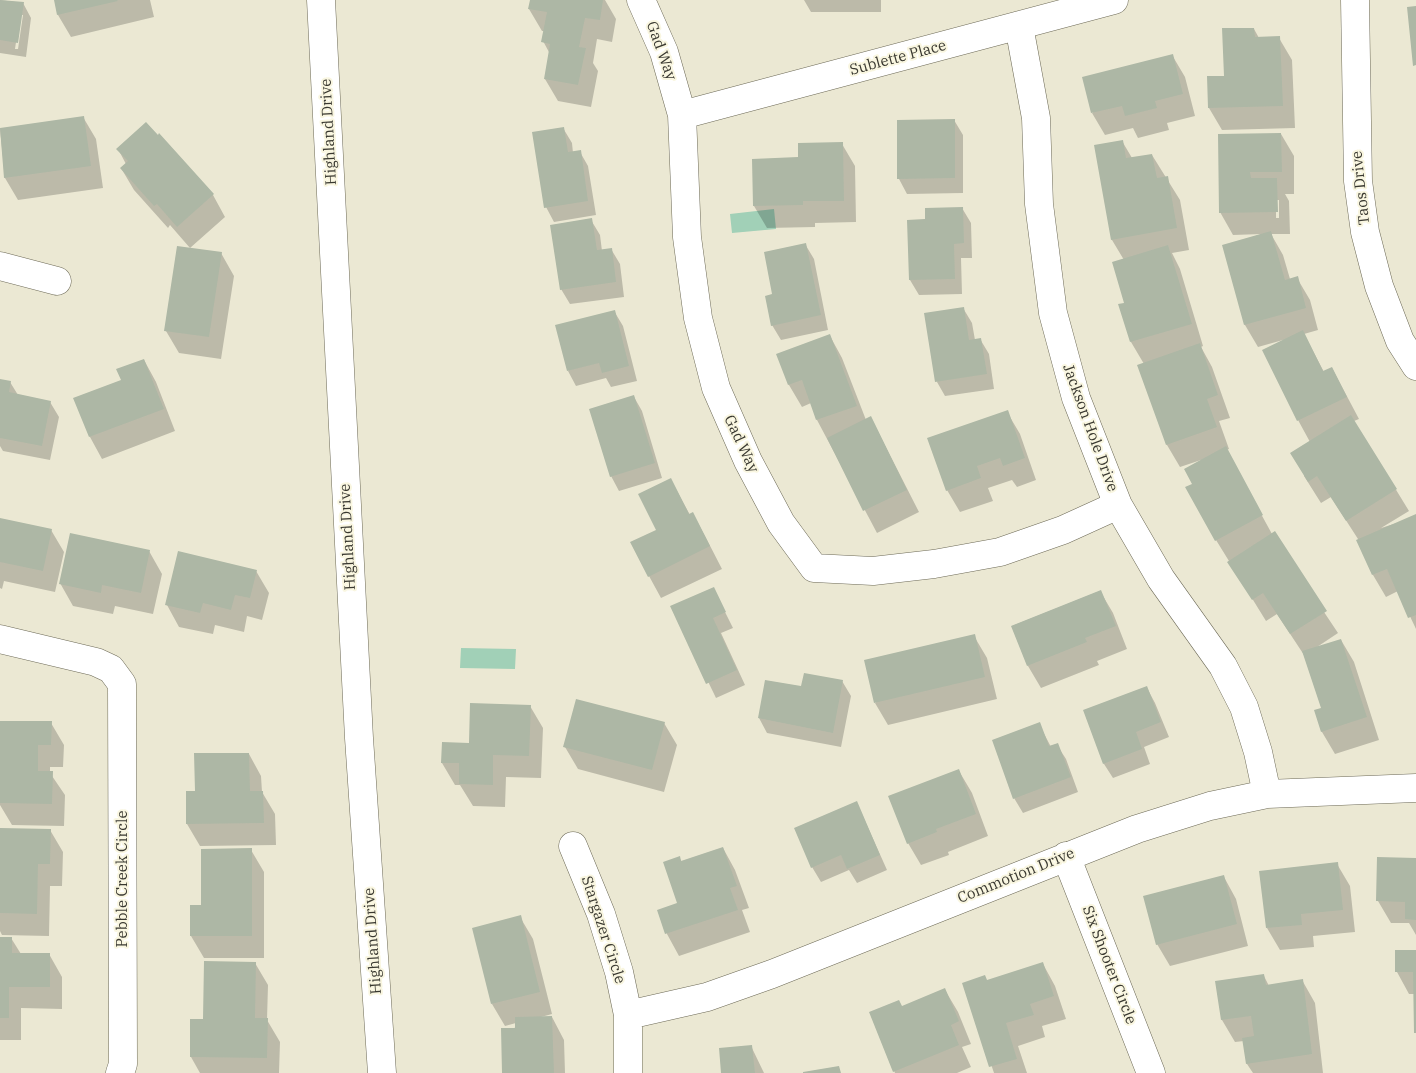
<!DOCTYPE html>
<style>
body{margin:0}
canvas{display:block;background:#ebe8d3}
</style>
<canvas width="1416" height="1073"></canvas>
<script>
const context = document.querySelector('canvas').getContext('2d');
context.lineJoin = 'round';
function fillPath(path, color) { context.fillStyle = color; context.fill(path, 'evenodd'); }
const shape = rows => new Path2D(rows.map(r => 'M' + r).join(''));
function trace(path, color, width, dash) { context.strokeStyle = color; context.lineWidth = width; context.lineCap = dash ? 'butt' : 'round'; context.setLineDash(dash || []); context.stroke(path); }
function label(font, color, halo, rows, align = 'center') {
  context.font = font + ' "IBM Plex Serif",serif'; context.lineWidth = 4; context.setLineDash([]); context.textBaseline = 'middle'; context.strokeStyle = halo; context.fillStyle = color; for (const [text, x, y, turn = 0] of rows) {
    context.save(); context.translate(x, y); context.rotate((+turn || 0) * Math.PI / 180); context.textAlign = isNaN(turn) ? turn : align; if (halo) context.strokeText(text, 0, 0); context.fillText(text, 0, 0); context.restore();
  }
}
fillPath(shape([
 [774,209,776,229,732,233,730,214],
 [461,648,516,649,515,669,460,668]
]), '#a1d0b7');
fillPath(shape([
 [0,0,23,3,31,18,26,57,0,53],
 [20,15,23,15,18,49,15,49],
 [55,0,150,0,154,17,71,37,58,15],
 [531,0,605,0,616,19,612,42,597,39,593,63,598,71,591,107,558,101,545,79,550,54,543,41,545,31,542,31,529,9],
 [804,0,881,0,881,12,811,12],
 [1254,29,1259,38,1279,38,1292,60,1295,128,1222,130,1209,108,1208,78,1225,77],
 [1172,55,1185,77,1195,116,1167,123,1169,130,1138,138,1133,128,1105,135,1092,113],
 [83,117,96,139,103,188,18,200,5,178,0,129],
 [954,120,963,135,963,193,907,194,899,179,898,121],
 [563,128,572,143,573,153,580,152,588,166,596,215,554,222,546,207],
 [1281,134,1294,156,1294,194,1285,194,1289,201,1290,234,1271,234,1283,255,1290,279,1297,278,1310,300,1318,330,1304,334,1324,372,1332,368,1359,419,1354,421,1409,511,1381,528,1416,517,1416,629,1398,591,1386,597,1373,575,1358,539,1331,497,1321,503,1304,476,1310,442,1298,420,1283,340,1258,347,1245,325,1223,246,1262,234,1233,235,1220,212,1219,135],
 [1276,200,1279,200,1279,218,1276,218],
 [1122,141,1132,158,1152,155,1180,200,1189,250,1172,253,1180,269,1203,346,1201,347,1212,367,1230,418,1219,421,1229,449,1226,450,1272,534,1338,633,1317,647,1341,640,1354,662,1379,740,1335,754,1322,732,1315,711,1323,709,1304,655,1277,614,1266,621,1216,540,1194,484,1201,460,1180,467,1167,445,1139,366,1144,364,1131,342,1125,303,1124,260,1112,240],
 [842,144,855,166,856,222,815,223,815,227,767,228,754,206,800,159],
 [118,149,213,195,225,217,190,248,170,225,168,228,134,190,121,168,126,164],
 [962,208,971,223,972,258,961,258,962,294,919,295,910,280,927,221],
 [591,220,600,235,602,251,611,249,620,264,624,297,570,304,561,289],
 [805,244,814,259,828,330,781,340,772,325,774,295],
 [221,253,234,276,221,359,179,353,166,331],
 [963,308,972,323,975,340,980,339,989,354,994,389,945,396,937,382],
 [614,311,623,326,637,381,611,387,606,378,576,386,568,371],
 [830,336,842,358,866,420,871,418,919,512,877,533,817,420,811,403,802,407,789,385,778,355],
 [144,360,156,382,175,431,102,459,90,437,75,399,122,381],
 [0,380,10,382,18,395,50,402,59,417,50,460,3,451,0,446],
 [634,397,642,411,662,478,619,491,611,476],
 [1007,412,1020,434,1036,480,1017,487,1012,480,988,488,993,501,960,512,947,490],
 [671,480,690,515,693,514,705,536,722,569,661,598,649,576],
 [0,519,51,530,64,552,55,592,4,581,2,589,0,588],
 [149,551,162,574,153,614,115,606,113,614,73,606,60,583],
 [256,571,269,593,262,620,247,616,244,632,215,625,213,634,179,627,167,605],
 [713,588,733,628,721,633,745,685,716,698,672,607],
 [1100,591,1113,613,1127,649,1097,661,1099,665,1041,688,1028,666,1012,626],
 [974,636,987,658,997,699,888,725,875,703],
 [842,681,851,696,841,747,767,733,759,718,802,688],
 [1147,688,1155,703,1169,737,1144,747,1150,764,1113,778,1104,764,1084,711],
 [530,706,543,728,541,778,506,777,505,807,473,806,460,785,455,785,442,763],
 [0,722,51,723,64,745,63,767,50,767,50,773,65,795,64,826,12,825,0,805],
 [664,723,677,745,664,792,578,769,565,747],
 [1039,724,1051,747,1057,745,1066,759,1078,792,1023,813,1014,798],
 [249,754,261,776,262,792,275,814,276,845,200,846,187,824,187,793,196,793],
 [959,771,972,793,988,836,948,852,949,855,921,865,908,843],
 [857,803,887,870,857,883,849,870,821,882,812,867],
 [0,829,50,830,63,852,62,886,50,886,49,936,2,935,0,931],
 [723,848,735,870,749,908,742,910,750,932,679,956,667,934,659,911,679,904,679,857,682,862],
 [251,850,264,872,264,958,204,958,191,936],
 [1416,859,1416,935,1409,923,1391,923,1378,901],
 [1337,864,1350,886,1355,932,1313,936,1314,947,1280,950,1267,928],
 [1224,877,1236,899,1248,946,1170,966,1157,944],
 [520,917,533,939,552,1014,541,1017,552,1017,564,1040,565,1073,503,1073,516,1023,505,1026,492,1004],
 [0,938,11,938,21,954,49,954,62,977,62,1009,21,1008,21,1040,0,1040],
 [1416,951,1416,1034,1414,994,1409,994,1397,972],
 [255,963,268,985,267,1020,280,1042,279,1073,200,1073,191,1057,204,1020],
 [1043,964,1055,986,1066,1019,1042,1026,1045,1037,1018,1046,1027,1073,994,1073,964,984,987,981],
 [1264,976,1269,986,1302,980,1315,1003,1323,1073,1253,1073,1247,1064,1244,1041,1235,1042,1222,1020,1216,982],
 [945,990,958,1012,971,1044,962,1047,971,1067,957,1073,895,1073,870,1013,902,1007],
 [751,1046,764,1073,722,1073]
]), '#0003');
fillPath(shape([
 [0,0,24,2,18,43,0,40],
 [54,0,117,0,118,1,57,15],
 [530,0,603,0,600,20,585,18,579,47,586,48,578,85,544,79,550,44,541,42,547,12,528,9],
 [1416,6,1416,65,1413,66,1407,7],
 [1222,28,1254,28,1255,37,1280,36,1283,106,1208,108,1207,76,1224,76],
 [1173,54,1183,94,1155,101,1157,108,1125,116,1122,106,1091,113,1082,77],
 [84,116,91,166,4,178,0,128],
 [955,119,955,178,897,179,897,120],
 [146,122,158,135,159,133,214,194,177,227,157,204,154,206,120,168,128,161,116,149],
 [564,127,568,152,581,150,588,201,544,208,532,132],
 [1281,133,1282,172,1250,172,1251,178,1277,178,1278,212,1219,213,1218,134],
 [1123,140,1126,158,1152,154,1157,178,1168,176,1177,228,1111,240,1094,145],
 [843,142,844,201,803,201,803,205,753,206,752,159,798,157,798,143],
 [963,207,964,243,954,244,955,279,909,280,907,220,925,219,925,208],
 [592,218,597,250,612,248,616,282,560,290,550,225],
 [1271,231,1285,280,1298,276,1306,308,1244,325,1222,245],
 [806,243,821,315,771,326,765,296,772,294,764,252],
 [1168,245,1192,324,1130,342,1118,304,1124,303,1112,262],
 [177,246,222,252,209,337,164,331],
 [964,307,969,340,981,338,987,374,935,382,924,313],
 [615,310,629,366,602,373,599,363,567,371,555,325],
 [1303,330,1323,371,1332,367,1347,397,1297,421,1262,350],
 [830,334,857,406,816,420,802,380,788,385,776,354],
 [1200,343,1218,395,1207,399,1217,427,1166,445,1137,365],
 [144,359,164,409,89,437,73,398,121,380,116,369],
 [0,379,11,381,9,392,51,401,42,446,0,438],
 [634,395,655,463,610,477,589,409],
 [1008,410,1025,458,1003,466,1000,458,977,466,981,478,946,491,927,438],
 [1351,415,1397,489,1346,521,1317,476,1308,482,1290,453],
 [871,416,907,490,863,511,827,438],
 [1226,446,1263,515,1215,541,1185,487,1192,484,1184,469],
 [671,478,689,514,693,512,710,546,648,577,630,542,656,530,638,494],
 [1416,514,1416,615,1408,618,1387,569,1372,575,1356,540],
 [0,518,52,529,43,571,0,562],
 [1275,531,1327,611,1290,634,1263,593,1252,600,1227,562],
 [70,533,150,550,141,593,102,585,101,593,59,584],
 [178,551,257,570,250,598,235,595,231,610,203,603,200,613,165,605],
 [714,587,726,612,713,618,737,670,706,684,670,606],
 [1101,590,1116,626,1085,638,1087,642,1027,666,1011,626],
 [975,634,985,677,874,703,864,660],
 [1341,639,1367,717,1321,732,1314,710,1321,708,1302,651],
 [804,673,843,680,833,733,758,718,765,680,801,686],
 [1147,686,1161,722,1136,732,1142,749,1103,764,1083,710],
 [576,699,665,722,652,770,563,747],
 [470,703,531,705,529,756,493,755,493,785,459,784,459,763,441,763,442,742,469,743],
 [0,721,52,721,51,745,38,745,38,771,53,771,52,804,0,803],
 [1040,722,1049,746,1058,743,1071,777,1013,799,992,740],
 [194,753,249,753,250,791,263,791,264,823,186,824,186,791,195,791],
 [959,769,976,814,936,829,937,832,907,844,888,796],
 [857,801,880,855,847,869,841,855,811,868,794,828],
 [0,828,51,829,50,864,38,864,37,914,0,913],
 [723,847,737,886,730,888,738,910,665,934,657,910,677,903,663,862,680,856,681,861],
 [252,848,252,936,190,936,190,905,201,905,201,849],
 [1377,857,1416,858,1416,920,1405,919,1405,902,1376,901],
 [1338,862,1343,910,1301,914,1302,925,1266,928,1259,871],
 [1224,875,1237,924,1156,945,1143,896],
 [521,915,540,992,491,1004,472,928],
 [0,937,12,937,12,953,50,953,50,987,9,987,9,1018,0,1018],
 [1395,950,1416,950,1416,1033,1414,1033,1413,972,1395,972],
 [204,961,256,962,255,1018,268,1018,267,1058,190,1057,190,1019,203,1019],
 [1043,962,1054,996,1030,1004,1034,1015,1006,1023,1017,1059,989,1067,962,983,985,975,987,980],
 [1264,974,1266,985,1303,979,1312,1054,1246,1064,1242,1038,1254,1036,1251,1016,1221,1020,1215,981],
 [945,988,959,1021,951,1025,959,1045,893,1072,869,1012,899,1000,902,1006],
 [552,1016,554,1073,502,1073,501,1028,515,1028,515,1017],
 [752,1045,755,1073,721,1073,719,1048],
 [839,1066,841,1073,803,1073,803,1072]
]), '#adb7a5');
const minor = shape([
 [641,0,664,52,682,115,687,237,698,318,716,388,748,461,781,523,814,568,873,571,934,564,1000,552,1063,530,1118,505],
 [1355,0,1358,181,1365,232,1379,286,1400,341,1416,366],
 [1019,26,1036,118,1039,204,1053,313,1076,398,1118,505,1161,579,1223,666,1244,707,1258,752,1267,794],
 [682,115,1114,0],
 [0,266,57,281],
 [0,639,96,662,111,669,122,684,123,1064,120,1073],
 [573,846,601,914,619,972,628,1015,628,1073],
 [1066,856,1151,1073],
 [628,1015,707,997,772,974,1137,829,1210,806,1267,794,1416,788]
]);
const primary = shape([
 [321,0,359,738,382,1073]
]);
trace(minor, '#6d6a57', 29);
trace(primary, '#6d6a57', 29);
trace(minor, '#fff', 28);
trace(primary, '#fff', 28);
label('15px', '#393830', '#f9f6e0', [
 ["Gad Way",661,51,70],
 ["Sublette Place",898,58,-15],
 ["Highland Drive",329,132,-93],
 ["Taos Drive",1361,188,-96],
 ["Jackson Hole Drive",1090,428,70],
 ["Gad Way",741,444,65],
 ["Highland Drive",348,537,-93],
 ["Commotion Drive",1016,876,-22],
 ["Pebble Creek Circle",123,879,-90],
 ["Stargazer Circle",603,930,72],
 ["Highland Drive",373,941,-94],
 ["Six Shooter Circle",1109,965,69]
]);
</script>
